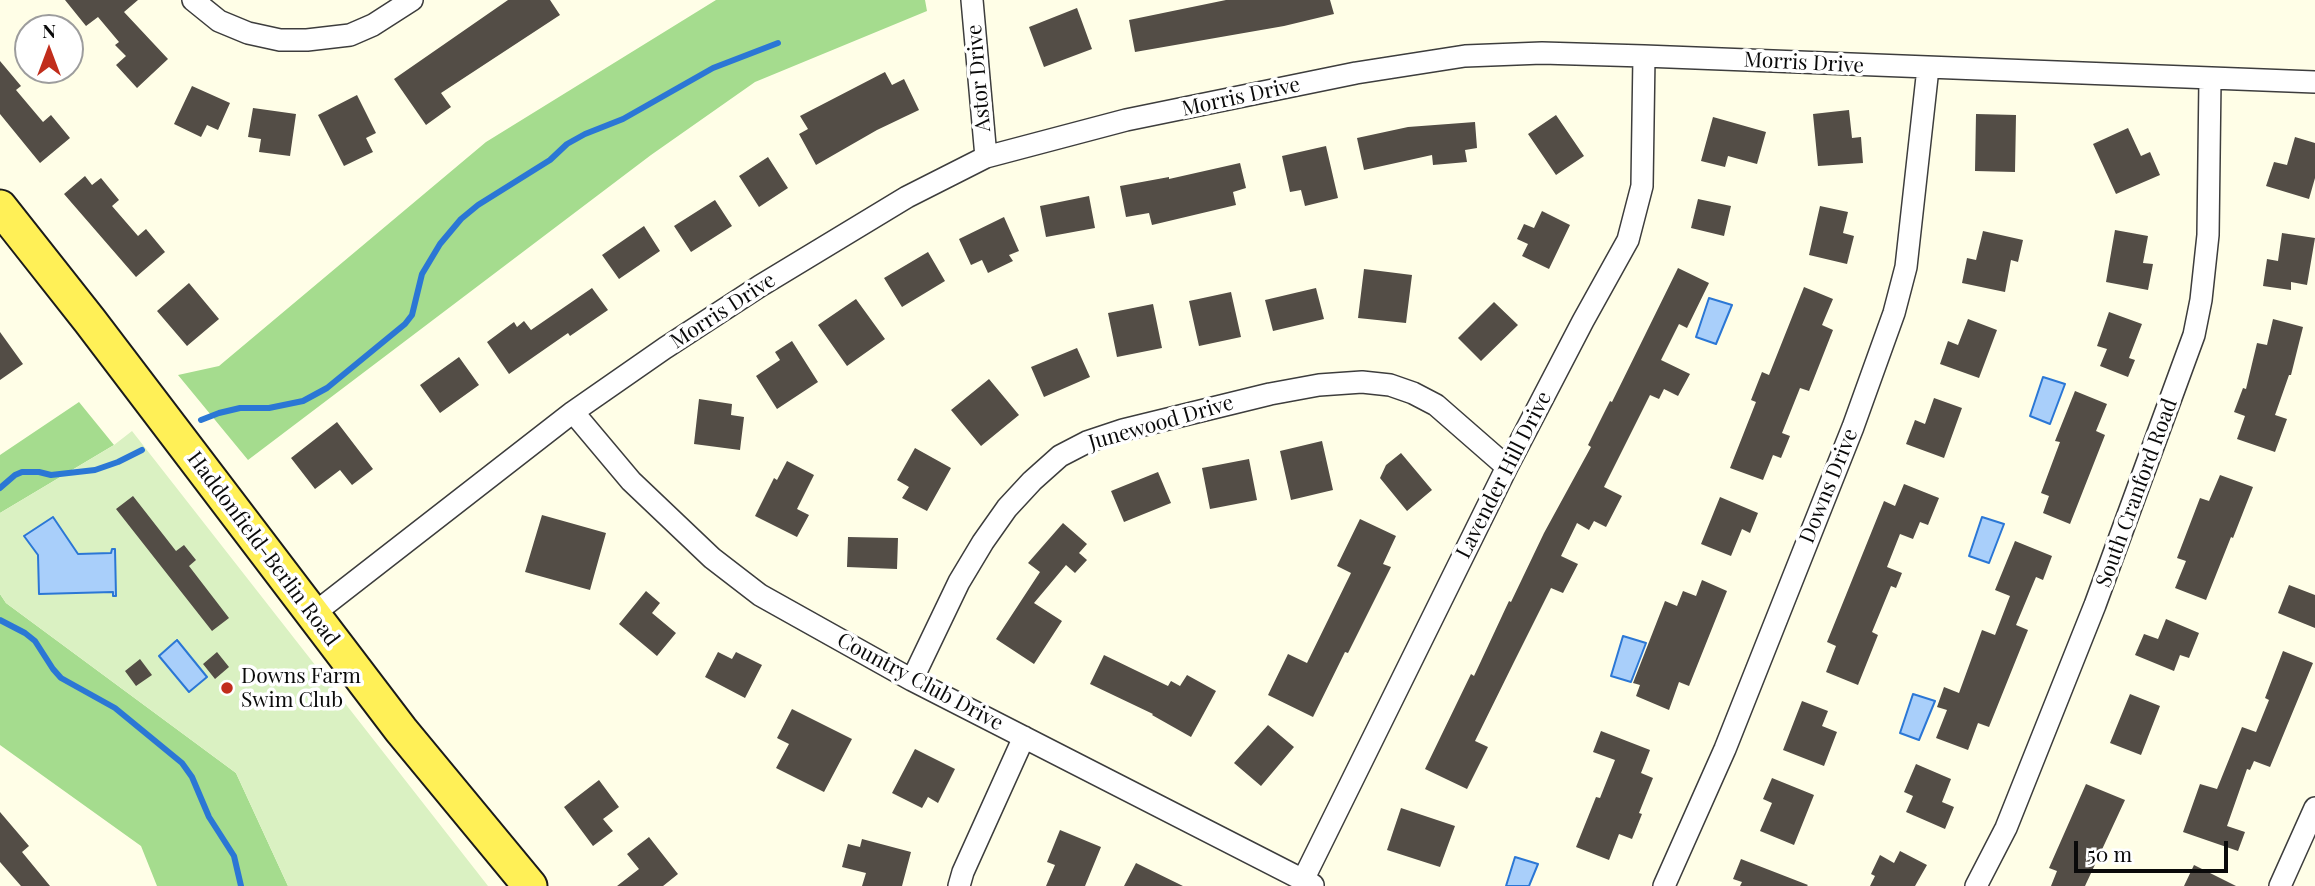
<!DOCTYPE html>
<style>
body{margin:0}
#map{position:relative;width:2315px;height:886px;overflow:hidden;background:#fffee7;font-family:"Playfair Display",serif}
canvas{display:block}
.north{position:absolute;left:14px;top:14px;width:70px;height:70px;box-sizing:border-box;background:#fff;border:2px solid #9d9d9d;border-radius:50%;rotate:0deg;font-size:19px;font-weight:700;line-height:28px;text-align:center;color:#0a0a0a}
.north::after{content:'';display:block;margin:auto;width:24px;height:32px;background:#c12d1c;clip-path:polygon(50% 0,100% 100%,50% 72%,0 100%)}
.scale{position:absolute;left:2074px;top:841px;width:154px;height:32px;box-sizing:border-box;border:4px solid #0a0a0a;border-top:0;padding-left:9px;font-size:21px;line-height:24px;white-space:nowrap;color:#0a0a0a;-webkit-text-stroke:5px #fff;paint-order:stroke}
</style>
<div id="map">
<canvas width="2315" height="886"></canvas>
<div class="north">N</div>
<div class="scale">50 m</div>
</div>
<script>
const context = document.querySelector('canvas').getContext('2d');
context.lineJoin = 'round';
function fillPath(path, color) { context.fillStyle = color; context.fill(path, 'evenodd'); }
const shape = rows => new Path2D(rows.map(r => 'M' + r).join(''));
function trace(path, color, width, dash) { context.strokeStyle = color; context.lineWidth = width; context.lineCap = dash ? 'butt' : 'round'; context.setLineDash(dash || []); context.stroke(path); }
function label(font, color, halo, rows, align = 'center') {
  context.font = font + ' "Playfair Display",serif'; context.lineWidth = 7; context.setLineDash([]); context.textBaseline = 'middle'; context.strokeStyle = halo; context.fillStyle = color; for (const [text, x, y, turn = 0] of rows) {
    context.save(); context.translate(x, y); context.rotate((+turn || 0) * Math.PI / 180); context.textAlign = isNaN(turn) ? turn : align; if (halo) context.strokeText(text, 0, 0); context.fillText(text, 0, 0); context.restore();
  }
}
fillPath(shape([
 [716,0,925,0,927,11,755,82,651,155,248,460,178,375,219,366,486,142],
 [79,402,114,445,0,513,0,455],
 [0,594,6,603,236,773,288,886,157,886,141,846,0,745]
]), '#a5dc8e');
fillPath(shape([
 [132,431,488,886,288,886,236,773,6,603,0,594,0,513,114,445]
]), '#daf1c2');
const water = shape([
 [1709,298,1732,305,1716,344,1696,337,1709,298],
 [2043,377,2065,384,2050,424,2030,416,2043,377],
 [53,517,78,554,111,553,112,549,115,549,116,596,113,596,113,592,39,594,38,555,24,536,53,517],
 [1982,517,2004,524,1989,563,1969,556,1982,517],
 [1623,636,1646,643,1631,682,1611,676,1623,636],
 [177,640,207,677,189,692,159,656,177,640],
 [1913,694,1935,701,1919,740,1900,733,1913,694],
 [1515,857,1538,864,1529,886,1506,886,1515,857]
]);
fillPath(water, '#a9cffa');
trace(water, '#2b77d5', 2);
trace(shape([
 [201,420,219,413,240,408,269,408,303,401,327,388,405,324,412,315,422,274,440,244,461,219,478,205,550,160,567,144,585,134,623,119,713,68,778,43],
 [0,488,15,475,22,472,39,472,51,475,95,470,118,462,142,450],
 [0,620,25,633,35,641,53,669,61,678,115,708,182,763,192,777,209,817,234,856,241,886]
]), '#2b77d5', 6);
fillPath(shape([
 [65,0,138,0,124,12,168,59,137,88,116,65,126,56,115,45,119,42,98,17,86,26],
 [508,0,550,0,560,15,441,93,451,107,426,125,394,79],
 [1226,0,1330,0,1334,14,1284,26,1135,52,1129,20],
 [1077,8,1092,49,1044,67,1029,27],
 [0,61,21,86,16,90,43,122,51,115,70,138,40,163,0,114],
 [885,72,892,85,904,79,919,110,877,130,816,165,799,134,808,129,800,116],
 [192,86,230,103,218,130,207,125,201,137,174,124],
 [357,95,376,133,366,138,373,152,344,166,318,115],
 [253,108,296,114,290,156,259,152,261,139,248,137],
 [1849,110,1852,138,1861,137,1863,163,1818,166,1813,114],
 [1976,114,2016,115,2015,172,1975,171],
 [1556,115,1584,156,1556,175,1528,134],
 [1713,117,1766,132,1757,164,1728,156,1725,167,1701,161],
 [1475,122,1477,148,1465,150,1467,162,1433,165,1432,155,1364,170,1357,138,1408,127],
 [2128,128,2141,156,2150,152,2160,175,2116,194,2093,144],
 [2295,137,2315,143,2315,178,2309,199,2266,186,2274,162,2287,165],
 [1326,146,1338,198,1305,206,1301,190,1290,192,1282,156],
 [768,157,788,188,759,207,739,176],
 [1240,163,1246,188,1233,192,1236,205,1152,225,1149,213,1126,217,1120,186,1169,177,1169,179],
 [85,176,92,185,101,178,119,200,112,206,138,236,146,229,165,252,136,277,64,194],
 [1089,196,1095,228,1046,237,1040,206],
 [1698,199,1731,206,1724,236,1691,228],
 [715,200,732,226,691,252,674,226],
 [1820,206,1848,212,1843,233,1854,236,1847,264,1809,255],
 [1542,211,1570,225,1549,269,1522,256,1528,244,1517,239,1524,224,1534,228],
 [1004,217,1019,251,1009,255,1013,261,988,273,982,260,971,265,959,239],
 [644,226,660,251,619,279,602,255],
 [2115,230,2148,236,2143,263,2153,264,2148,290,2106,282],
 [1983,231,2023,240,2018,262,2011,260,2005,292,1962,283,1967,258,1976,260],
 [2282,233,2315,238,2307,285,2291,282,2291,290,2263,286,2267,259,2278,261],
 [928,252,945,281,902,307,884,278],
 [1678,268,1709,283,1687,328,1679,324,1661,360,1690,374,1678,396,1664,389,1659,399,1650,395,1604,487,1622,496,1606,527,1594,521,1589,530,1577,523,1561,556,1578,564,1563,593,1551,588,1514,662,1475,741,1488,747,1467,789,1425,769,1471,674,1474,676,1509,601,1511,602,1544,533,1591,447,1588,445,1610,401,1612,402],
 [1364,269,1412,275,1406,323,1358,318],
 [189,283,219,319,187,346,157,311],
 [1804,287,1833,299,1822,325,1833,330,1809,391,1800,388,1782,433,1790,436,1781,458,1773,455,1763,480,1730,468,1756,402,1751,400,1762,372,1769,375],
 [592,288,608,310,570,336,568,333,509,374,487,342,514,322,517,327,524,321,531,330],
 [1316,288,1324,319,1273,331,1265,300],
 [1231,292,1241,337,1199,346,1189,301],
 [856,299,885,339,847,366,818,325],
 [1494,302,1518,325,1481,361,1458,338],
 [1153,304,1162,348,1117,357,1108,313],
 [2109,312,2142,324,2129,358,2135,360,2128,377,2100,366,2107,349,2097,346],
 [1968,319,1997,330,1979,378,1940,364,1948,341,1958,345],
 [2273,319,2303,327,2291,375,2289,375,2275,415,2287,419,2275,452,2237,439,2245,416,2234,412,2243,388,2246,389,2257,343,2267,345],
 [0,332,23,364,0,380],
 [792,341,818,382,777,409,756,376,780,360,775,352],
 [1077,348,1090,377,1044,397,1031,367],
 [459,357,479,385,440,413,420,385],
 [989,379,1019,415,981,446,951,410],
 [2075,391,2107,404,2096,431,2105,435,2070,524,2043,513,2049,496,2041,493,2060,442,2055,441],
 [1934,398,1962,408,1944,458,1906,444,1915,420,1925,424],
 [699,399,732,404,731,415,744,417,740,450,694,444],
 [337,422,373,469,352,485,340,470,315,489,291,458],
 [1322,441,1333,490,1291,500,1280,451],
 [915,448,951,468,927,511,902,498,909,487,897,480],
 [1401,453,1432,490,1407,511,1380,478,1386,465],
 [1249,459,1257,500,1210,509,1202,468],
 [787,461,814,475,797,509,809,515,797,537,755,516,774,478,777,480],
 [1158,472,1171,503,1124,522,1111,491],
 [2220,475,2253,487,2233,538,2231,537,2206,600,2175,588,2186,561,2177,558,2200,498,2209,501],
 [1904,484,1939,498,1928,525,1920,522,1913,539,1900,534,1887,567,1902,573,1896,588,1891,586,1872,632,1878,635,1858,685,1826,672,1836,646,1827,642,1884,501,1895,506],
 [133,496,176,551,184,545,196,560,189,566,229,618,212,631,116,509],
 [1720,497,1758,513,1750,533,1742,529,1731,556,1701,544],
 [542,515,606,533,590,590,525,572],
 [1360,519,1396,536,1383,564,1391,567,1348,653,1345,652,1313,717,1268,695,1288,654,1307,663,1351,573,1337,566],
 [1063,523,1087,544,1079,553,1087,560,1075,573,1066,565,1034,603,1062,621,1034,664,996,639,1040,572,1028,563],
 [848,537,898,538,897,569,847,567],
 [2015,541,2052,556,2043,580,2036,577,2016,625,2028,630,1989,727,1978,723,1968,750,1936,738,1947,710,1937,707,1944,687,1959,693,1982,630,1995,635,2010,596,1995,590],
 [1702,580,1727,591,1689,686,1679,682,1669,710,1636,696,1640,685,1633,683,1665,601,1677,606,1683,591,1696,596],
 [2289,585,2315,595,2315,628,2278,613],
 [646,591,660,603,652,613,676,633,657,656,619,624],
 [2166,619,2199,633,2189,658,2180,655,2174,671,2135,655,2144,634,2158,639],
 [2283,651,2313,663,2270,767,2254,761,2250,770,2247,769,2227,826,2245,832,2238,851,2183,832,2200,784,2217,789,2242,727,2256,732,2269,700,2265,698],
 [217,652,229,667,215,679,203,664],
 [718,652,732,659,736,652,762,665,745,698,705,677],
 [1104,655,1168,686,1171,681,1180,686,1187,675,1216,691,1191,737,1152,715,1153,714,1090,684],
 [140,659,152,675,136,686,125,671],
 [2130,694,2160,706,2141,755,2110,743],
 [1802,701,1828,711,1822,726,1837,732,1824,766,1783,750],
 [792,709,852,739,824,792,776,768,789,744,777,738],
 [1268,725,1294,747,1261,786,1234,763],
 [1601,731,1650,750,1641,773,1653,778,1639,813,1642,814,1632,839,1619,834,1609,860,1576,847,1596,797,1600,798,1615,760,1593,752],
 [915,749,955,769,938,803,928,797,922,808,892,793],
 [1916,764,1951,779,1942,802,1954,807,1945,829,1906,812,1913,796,1904,792],
 [1772,778,1814,795,1794,845,1760,831,1772,803,1763,799],
 [599,780,619,807,603,819,613,831,593,846,564,807],
 [2086,784,2125,800,2085,886,2051,886,2057,871,2049,868],
 [1401,808,1455,826,1440,867,1387,850],
 [0,812,29,846,22,852,50,886,21,886,0,862],
 [1060,830,1101,847,1085,886,1046,886,1055,865,1047,862],
 [649,837,678,874,663,886,617,886,639,869,627,854],
 [862,839,911,852,902,886,862,886,866,873,842,867,848,844,860,847],
 [1900,851,1927,865,1915,886,1870,886,1875,876,1871,874,1880,855,1894,863],
 [1741,859,1808,885,1807,886,1740,886,1742,882,1733,879],
 [1136,863,1183,886,1124,886],
 [2194,865,2236,886,2184,886]
]), '#534d46');
const street = shape([
 [193,0,219,21,248,33,280,40,307,40,350,35,373,25,412,0],
 [972,0,986,157],
 [573,412,631,481,712,558,760,595,912,680,1313,885],
 [312,615,573,412,665,348,760,286,907,197,986,157,1126,120,1356,73,1465,56,1542,53,1644,56,2315,82],
 [912,680,959,582,983,542,1007,508,1032,481,1060,456,1087,442,1123,430,1270,394,1319,385,1362,382,1390,385,1413,393,1436,405,1507,467],
 [1303,880,1507,467,1583,321,1628,240,1642,186,1644,56],
 [959,886,963,872,1024,737],
 [1664,886,1725,749,1853,427,1894,313,1906,267,1928,68],
 [1976,886,2006,828,2095,605,2194,335,2201,300,2208,235,2210,79],
 [2280,886,2315,808]
]);
const primary = shape([
 [0,207,90,321,401,730,530,886]
]);
trace(street, '#3d3d3d', 24);
trace(primary, '#1b1b1b', 37);
trace(street, '#fff', 21);
trace(primary, '#fff057', 33);
for (const [x, y, r, color] of [
 [227,688,7,"#c12d1c"]
]) { const dot = new Path2D(); dot.arc(x, y, r, 0, 2 * Math.PI); context.fillStyle = color; context.fill(dot); trace(dot, '#fff', 2.5); }
label('21px', '#0a0a0a', '#fff', [
 ["Morris Drive",1804,63,3],
 ["Astor Drive",979,78,-95],
 ["Morris Drive",1241,97,-12],
 ["Morris Drive",723,311,-33],
 ["Junewood Drive",1161,423,-16],
 ["Lavender Hill Drive",1504,475,-63],
 ["Downs Drive",1829,486,-68],
 ["South Cranford Road",2137,493,-70],
 ["Haddonfield-Berlin Road",263,549,53],
 ["Country Club Drive",920,682,28]
]);
label('21px', '#0a0a0a', '#fff', [
 ["Downs Farm",241,676],
 ["Swim Club",241,700]
], 'left');
</script>
